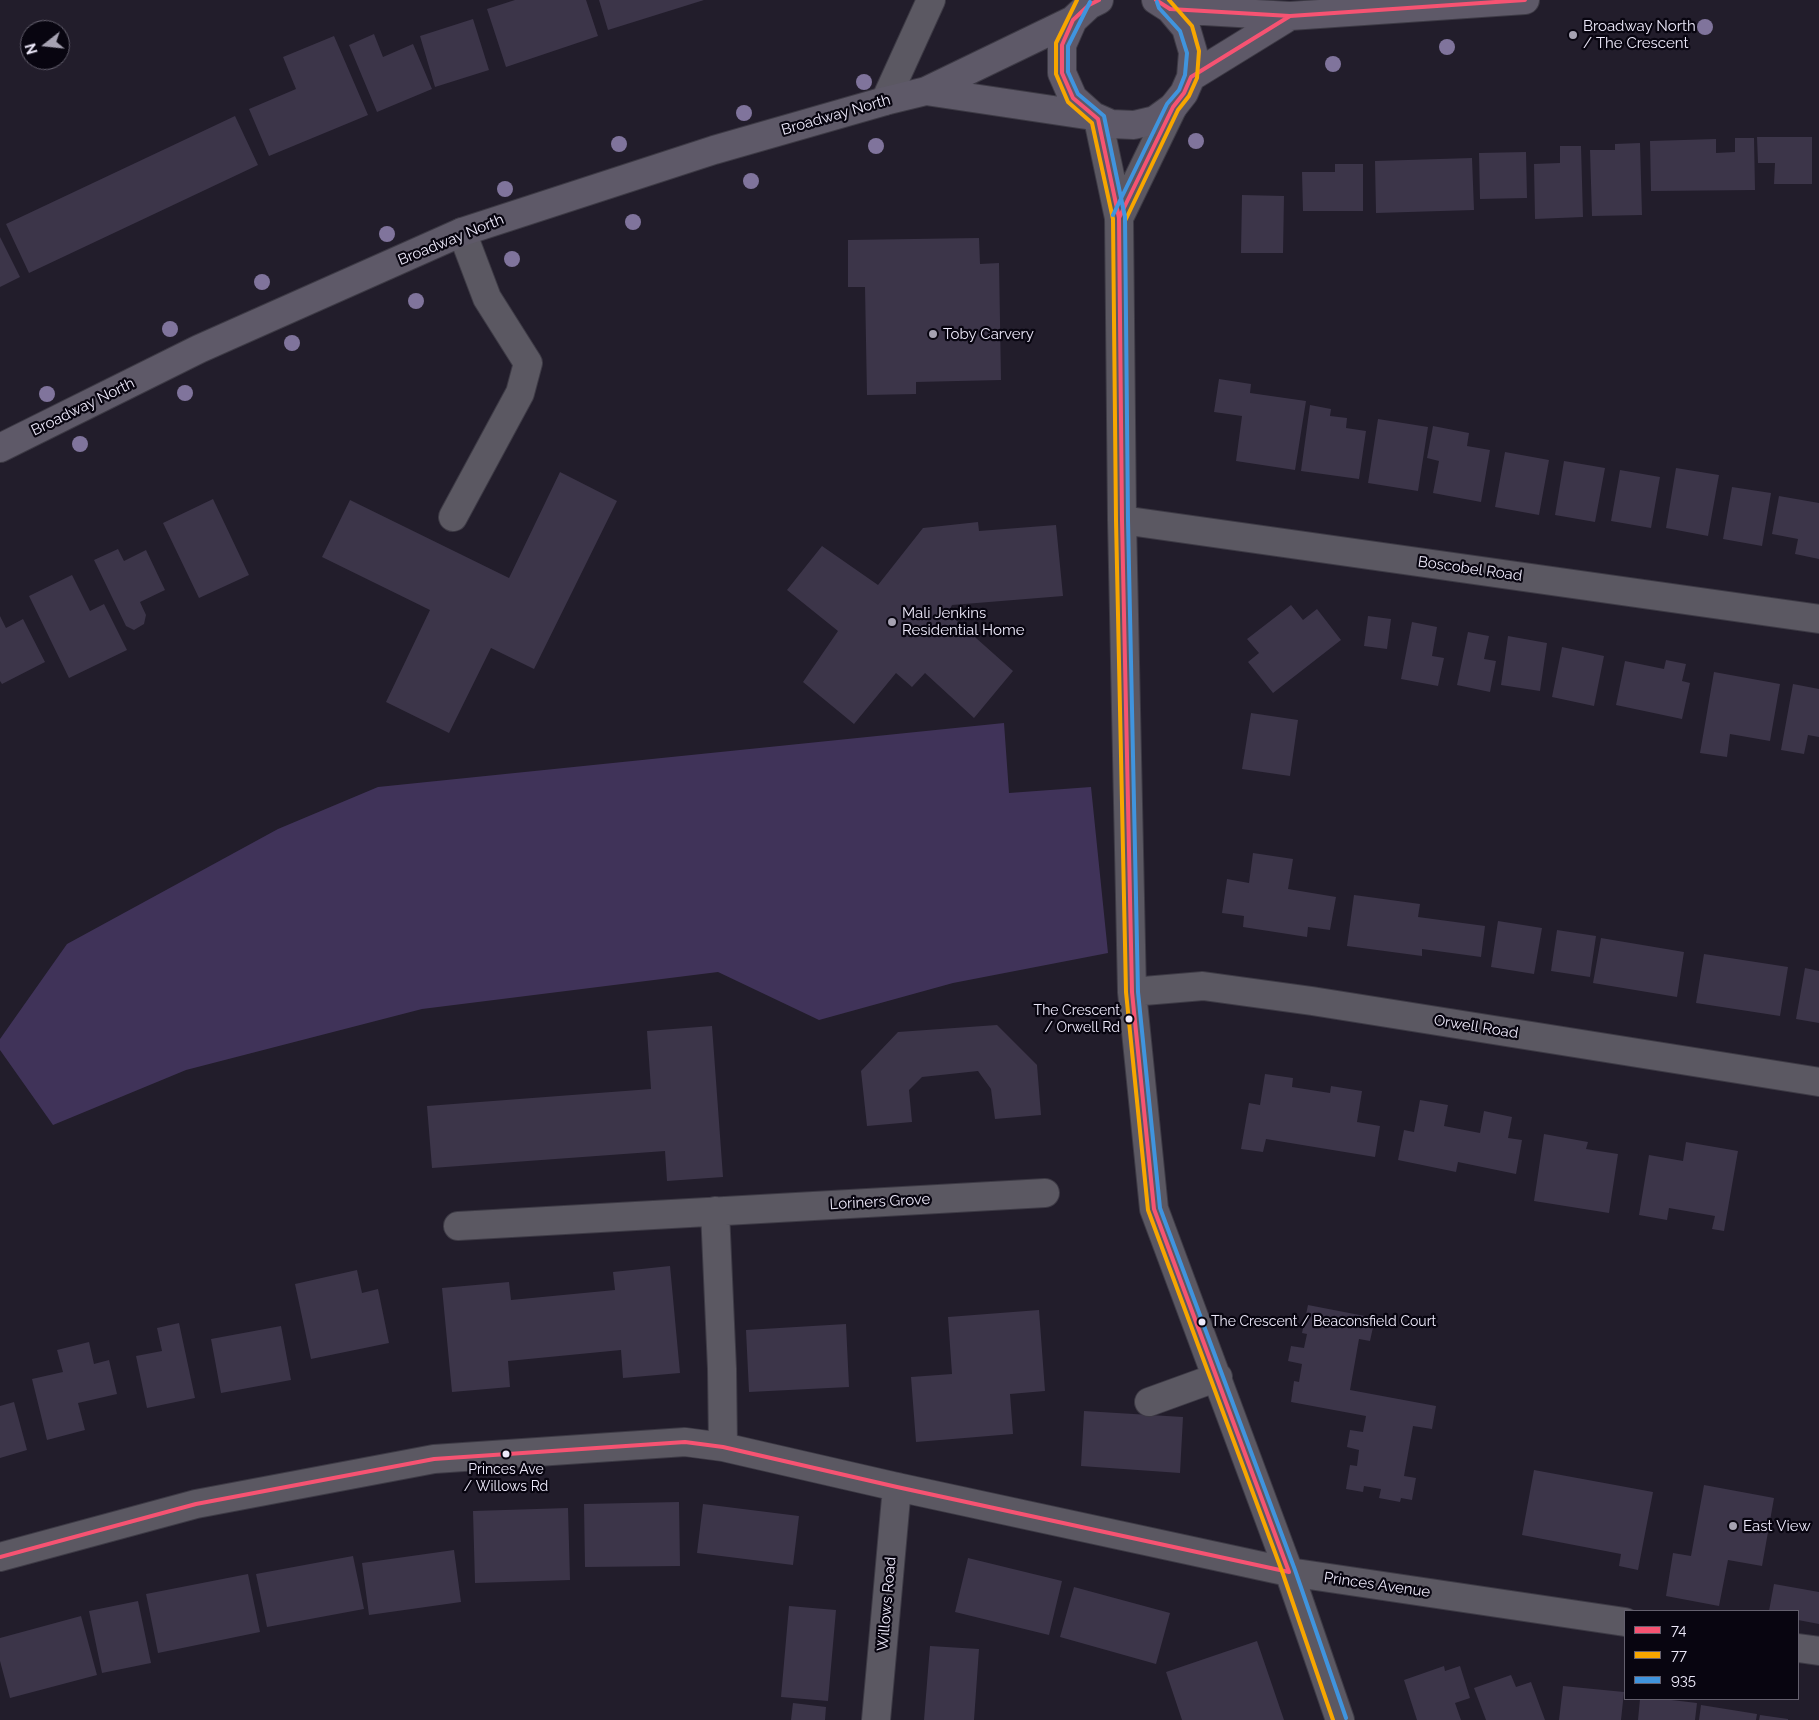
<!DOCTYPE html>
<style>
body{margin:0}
#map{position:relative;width:1819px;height:1720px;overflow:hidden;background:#221d2b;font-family:Raleway,sans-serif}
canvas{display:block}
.legend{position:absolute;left:1624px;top:1610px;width:175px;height:90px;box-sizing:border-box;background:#080510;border:1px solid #64606e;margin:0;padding:6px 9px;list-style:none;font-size:15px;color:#ede9fa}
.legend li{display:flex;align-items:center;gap:10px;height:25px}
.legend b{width:25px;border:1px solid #64606e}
.north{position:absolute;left:20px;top:20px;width:50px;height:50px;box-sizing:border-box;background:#080510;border:1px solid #64606e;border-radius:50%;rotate:254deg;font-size:14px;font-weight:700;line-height:20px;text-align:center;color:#ede9fa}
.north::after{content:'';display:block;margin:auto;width:18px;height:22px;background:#a6a2b2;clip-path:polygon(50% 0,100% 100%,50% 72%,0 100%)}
</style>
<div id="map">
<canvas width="1819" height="1720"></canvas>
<ul class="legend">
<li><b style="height:6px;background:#f65372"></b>74</li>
<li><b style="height:6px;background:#f7a600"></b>77</li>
<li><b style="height:6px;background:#4094de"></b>935</li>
</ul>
<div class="north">N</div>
</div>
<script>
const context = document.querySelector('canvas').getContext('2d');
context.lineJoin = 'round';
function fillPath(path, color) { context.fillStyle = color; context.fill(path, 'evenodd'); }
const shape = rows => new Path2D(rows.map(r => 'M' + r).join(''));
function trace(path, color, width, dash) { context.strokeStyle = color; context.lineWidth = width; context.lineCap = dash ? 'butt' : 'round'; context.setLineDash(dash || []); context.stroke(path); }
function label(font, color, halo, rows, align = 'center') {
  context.font = font + ' Raleway,sans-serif'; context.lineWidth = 4.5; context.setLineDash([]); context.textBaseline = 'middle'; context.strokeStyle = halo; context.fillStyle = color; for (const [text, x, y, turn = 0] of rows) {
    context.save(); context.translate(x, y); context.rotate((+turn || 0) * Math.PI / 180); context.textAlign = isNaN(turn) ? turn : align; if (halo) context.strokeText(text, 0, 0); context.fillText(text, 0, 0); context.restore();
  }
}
fillPath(shape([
 [1004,723,1009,793,1091,787,1108,953,953,983,819,1020,718,972,422,1009,186,1070,53,1125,0,1050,0,1039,67,944,278,829,378,787]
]), '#403359');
fillPath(shape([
 [515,0,586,0,598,36,506,67,487,9],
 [599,0,704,0,608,30],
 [473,19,489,70,435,87,420,36],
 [374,34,383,57,413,44,432,89,377,112,349,45],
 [334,36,368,115,269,156,249,109,296,89,283,57],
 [235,116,258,165,29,273,6,224],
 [1757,137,1812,137,1812,184,1774,184,1775,163,1758,163],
 [1735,138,1754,138,1755,190,1651,191,1650,141,1716,139,1716,153,1735,152],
 [1640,143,1642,215,1592,216,1590,150,1615,150,1615,144],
 [1560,146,1581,146,1583,217,1535,219,1534,164,1560,163],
 [1526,152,1527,198,1480,199,1479,153],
 [1472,158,1474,210,1376,213,1375,161],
 [1335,164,1363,164,1363,211,1303,211,1302,172,1335,172],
 [1242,195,1284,196,1283,253,1241,253],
 [0,237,20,277,0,287],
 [979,238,980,264,999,263,1001,380,916,382,916,394,867,395,865,287,848,287,848,240],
 [1219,379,1251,384,1250,393,1306,401,1295,470,1236,461,1242,416,1214,412],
 [1310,405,1331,409,1330,416,1347,418,1346,428,1366,431,1359,479,1301,471],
 [1378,419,1428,427,1418,491,1368,483],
 [1433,426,1469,433,1467,446,1490,450,1481,502,1433,493,1439,461,1427,458],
 [1505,452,1549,460,1539,515,1495,507],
 [1564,461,1605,468,1595,522,1555,515],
 [1676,468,1719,475,1708,536,1666,528],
 [1620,470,1660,477,1651,528,1611,521],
 [560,472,617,501,534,669,491,648,449,733,386,702,430,610,322,557,350,500,509,578],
 [1732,487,1771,493,1762,546,1723,539],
 [1779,496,1819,503,1819,559,1795,554,1798,539,1772,534],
 [213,499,249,575,199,598,163,523],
 [978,522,979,531,1056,525,1063,596,952,605,948,613,1013,671,974,718,925,673,912,687,896,673,854,724,803,682,838,631,787,590,822,546,878,585,923,528],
 [118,549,124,561,146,550,165,590,140,602,146,615,144,624,134,630,126,626,94,560],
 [72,575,90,611,104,604,127,650,69,678,29,596],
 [1291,605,1303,620,1317,609,1341,640,1273,693,1248,662,1259,653,1247,639],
 [0,616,6,628,23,619,45,662,2,684,0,681],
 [1368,616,1391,619,1387,649,1364,646],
 [1412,622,1437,627,1432,656,1444,658,1438,686,1401,679],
 [1468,632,1489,636,1484,659,1496,661,1490,692,1457,685],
 [1508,636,1547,643,1540,691,1501,685],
 [1562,647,1604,656,1594,706,1552,697],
 [1666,660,1686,664,1682,681,1690,683,1682,719,1616,705,1625,661,1664,669],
 [1714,672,1780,684,1770,741,1730,734,1727,757,1700,753],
 [1793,684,1819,689,1819,737,1808,735,1804,754,1781,750],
 [1251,713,1298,720,1290,776,1242,769],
 [1253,853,1293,859,1288,889,1336,897,1330,930,1308,927,1307,937,1243,927,1244,916,1222,913,1227,879,1249,883],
 [1354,895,1420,904,1418,917,1485,926,1481,957,1422,949,1422,956,1347,946],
 [1498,921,1542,928,1534,974,1491,967],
 [1557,930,1596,936,1590,977,1551,971],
 [1601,938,1684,952,1677,997,1593,983],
 [1704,954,1788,967,1780,1016,1696,1003],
 [1805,968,1819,971,1819,1023,1796,1019],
 [997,1025,1037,1065,1041,1115,995,1119,991,1089,978,1071,922,1077,909,1090,912,1122,867,1126,861,1071,898,1032],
 [712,1026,723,1177,667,1181,665,1151,432,1168,427,1106,651,1089,647,1031],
 [1265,1074,1293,1078,1292,1087,1330,1093,1331,1086,1362,1091,1357,1122,1380,1126,1375,1157,1266,1139,1263,1152,1241,1149,1249,1103,1260,1105],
 [1420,1100,1448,1105,1444,1126,1480,1133,1484,1111,1512,1117,1508,1138,1522,1140,1516,1174,1458,1162,1456,1172,1398,1160,1404,1130,1414,1132],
 [1544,1134,1588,1142,1586,1149,1618,1154,1609,1213,1534,1201],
 [1686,1142,1738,1151,1724,1231,1712,1229,1715,1216,1669,1208,1667,1220,1639,1215,1649,1155,1683,1161],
 [670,1266,680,1373,623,1378,621,1350,508,1361,510,1387,452,1392,442,1288,509,1282,511,1300,615,1290,613,1272],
 [357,1270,362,1293,378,1289,389,1343,311,1359,295,1284],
 [1308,1305,1375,1318,1370,1341,1359,1339,1350,1390,1436,1406,1432,1429,1413,1426,1404,1476,1416,1478,1412,1500,1401,1498,1400,1502,1379,1498,1381,1489,1364,1486,1363,1492,1346,1489,1350,1465,1357,1466,1359,1450,1347,1447,1350,1430,1363,1432,1366,1416,1291,1402,1294,1381,1299,1382,1302,1364,1288,1361,1291,1346,1304,1348,1307,1334,1302,1333],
 [1039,1310,1045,1391,1010,1394,1013,1434,916,1442,911,1377,952,1374,948,1317],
 [179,1323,195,1398,147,1408,136,1356,162,1351,157,1328],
 [846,1324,849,1387,749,1392,746,1330],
 [281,1326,291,1380,221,1393,211,1339],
 [89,1342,94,1364,109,1360,117,1394,78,1403,85,1430,47,1440,32,1379,63,1372,57,1350],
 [14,1402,27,1450,0,1458,0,1406],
 [1084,1411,1183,1417,1180,1473,1081,1466],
 [1534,1470,1653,1492,1638,1570,1619,1566,1621,1554,1522,1535],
 [1704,1485,1774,1498,1762,1566,1728,1560,1719,1606,1666,1596,1673,1553,1691,1556],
 [679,1502,680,1566,585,1567,584,1504],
 [703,1504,799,1516,793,1565,697,1553],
 [568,1508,570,1580,475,1583,473,1511],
 [454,1550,461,1602,369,1615,362,1563],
 [353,1556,364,1609,267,1627,256,1574],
 [968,1558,1062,1581,1049,1635,955,1612],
 [248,1574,260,1632,158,1653,146,1594],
 [1774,1584,1819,1592,1819,1624,1798,1620,1798,1611,1769,1611],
 [1074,1587,1170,1613,1156,1664,1060,1637],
 [138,1601,151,1663,102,1673,89,1611],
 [789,1606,836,1610,828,1701,781,1697],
 [81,1616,97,1675,10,1698,0,1661,0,1638],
 [1257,1641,1284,1720,1182,1720,1166,1672],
 [930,1646,979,1649,974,1720,924,1720],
 [1444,1666,1445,1671,1460,1666,1470,1698,1455,1703,1461,1720,1417,1720,1404,1680],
 [1511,1675,1516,1687,1531,1682,1545,1720,1486,1720,1474,1688],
 [1563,1686,1624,1692,1621,1720,1559,1720],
 [1640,1699,1663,1699,1697,1703,1695,1720,1638,1720],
 [793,1703,826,1707,825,1720,791,1720],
 [1701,1705,1757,1714,1756,1720,1699,1720],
 [1760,1715,1788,1719,1788,1720,1759,1720]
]), '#3c3549');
const minor = shape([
 [885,101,931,0],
 [1098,119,1119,218,1122,520,1132,992,1154,1209,1289,1572,1340,1720],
 [1119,218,1173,107],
 [453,517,520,393,528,363,487,298,462,232],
 [1122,520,1819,619],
 [1132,992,1203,986,1312,1001,1819,1082],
 [715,1211,722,1369,723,1447],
 [458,1226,1045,1193],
 [1149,1402,1218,1377],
 [0,1557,196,1504,434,1459,685,1442,723,1447,897,1487,1289,1572,1625,1622],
 [1798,1648,1819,1651],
 [876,1720,897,1487]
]);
const highway = shape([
 [1099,0,1089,5,1073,20,1062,45,1062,73,1073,98,1093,116,1111,124,1134,125,1155,120,1173,107,1184,93,1191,77,1193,52,1186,28,1170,9,1156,0],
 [1170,9,1290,16,1525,0],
 [1191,77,1290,16],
 [926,91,1093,116],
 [0,448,199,349,462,232,714,150,885,101,926,91,1073,20]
]);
trace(minor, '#3d3a45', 30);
trace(highway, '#3d3a45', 30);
trace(minor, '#5b5862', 28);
trace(highway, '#5e5968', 28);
trace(shape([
 [1099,0,1089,5,1073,20,1062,45,1062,73,1073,98,1098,119,1119,218,1122,520,1132,992,1154,1209,1289,1572],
 [1156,0,1170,9,1290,16,1525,0],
 [1119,218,1173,107,1184,93,1191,77,1290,16],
 [0,1557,196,1504,434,1459,685,1442,723,1447,897,1487,1289,1572]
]), '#f65372', 4);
trace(shape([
 [1077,0,1056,43,1056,74,1068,102,1092,123,1113,219,1116,520,1126,992,1148,1210,1283,1574,1333,1720],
 [1125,221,1178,110,1189,96,1197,78,1199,51,1192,26,1169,0]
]), '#f7a600', 4);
trace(shape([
 [1090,2,1068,46,1068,72,1078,94,1104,116,1125,217,1128,520,1138,992,1160,1208,1295,1570,1346,1718],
 [1113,215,1167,104,1179,90,1185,75,1187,53,1180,31,1159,8,1157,2]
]), '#4094de', 4);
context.fillStyle = '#80749c';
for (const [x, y] of [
 [1705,27],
 [1447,47],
 [1333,64],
 [864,82],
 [744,113],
 [1196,141],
 [619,144],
 [876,146],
 [751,181],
 [505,189],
 [633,222],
 [387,234],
 [512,259],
 [262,282],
 [416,301],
 [170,329],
 [292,343],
 [185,393],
 [47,394],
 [80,444]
]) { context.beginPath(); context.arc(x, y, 8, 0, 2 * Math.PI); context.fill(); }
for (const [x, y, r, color] of [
 [1573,35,5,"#a6a2b2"],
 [933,334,5,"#a6a2b2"],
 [892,622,5,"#a6a2b2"],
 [1129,1019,4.5,"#ede9fa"],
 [1202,1322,4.5,"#ede9fa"],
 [506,1454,4.5,"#ede9fa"],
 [1733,1526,5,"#a6a2b2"]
]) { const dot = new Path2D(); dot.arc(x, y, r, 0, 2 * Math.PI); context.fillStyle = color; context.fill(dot); trace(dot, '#080510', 2); }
label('14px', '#ede9fa', '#080510', [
 ["The Crescent",1120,1011],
 ["/ Orwell Rd",1120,1028],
 ["The Crescent / Beaconsfield Court",1211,1322,"left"],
 ["Princes Ave",506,1470,"center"],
 ["/ Willows Rd",506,1487,"center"]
], 'right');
label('15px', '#ede9fa', '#080510', [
 ["Broadway North",1583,26],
 ["/ The Crescent",1583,43],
 ["Toby Carvery",943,334],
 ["Mali Jenkins",902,613],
 ["Residential Home",902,630],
 ["East View",1743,1526]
], 'left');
label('15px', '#ede9fa', '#080510', [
 ["Broadway North",836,115,-16],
 ["Broadway North",451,240,-22],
 ["Broadway North",83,407,-26],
 ["Boscobel Road",1470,569,8],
 ["Orwell Road",1476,1027,9],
 ["Loriners Grove",880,1202,-3],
 ["Princes Avenue",1377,1585,8],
 ["Willows Road",887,1604,-85]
]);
</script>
